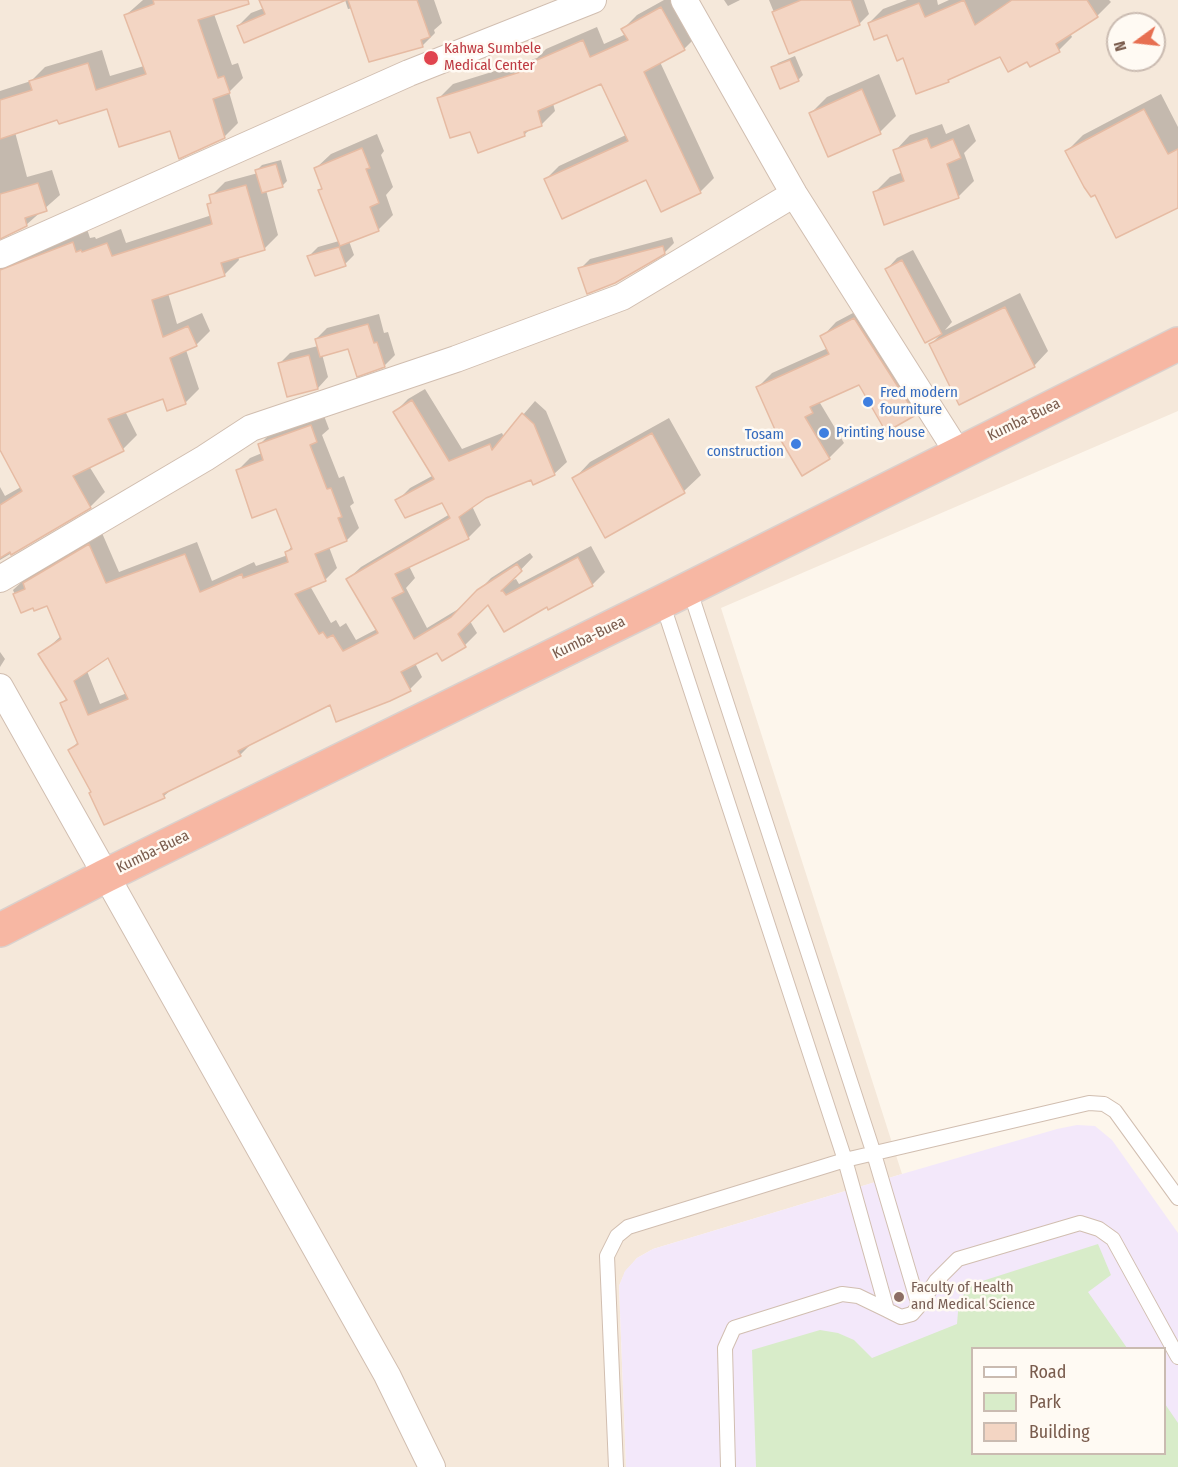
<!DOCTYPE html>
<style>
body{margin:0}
#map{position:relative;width:1178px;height:1467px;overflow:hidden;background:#fdf6ec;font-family:"Fira Sans Condensed",sans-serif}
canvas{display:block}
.legend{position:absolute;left:971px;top:1347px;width:195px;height:108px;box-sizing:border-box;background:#fffaf3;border:2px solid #cabbb1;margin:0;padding:8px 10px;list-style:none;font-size:18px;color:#7a5c4d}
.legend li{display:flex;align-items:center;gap:12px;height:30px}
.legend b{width:30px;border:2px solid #cabbb1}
.north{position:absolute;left:1106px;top:12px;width:60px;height:60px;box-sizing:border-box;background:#fffaf3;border:2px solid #cabbb1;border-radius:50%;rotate:255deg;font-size:16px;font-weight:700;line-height:24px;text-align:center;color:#7a5c4d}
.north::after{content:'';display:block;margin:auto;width:21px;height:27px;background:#e76f51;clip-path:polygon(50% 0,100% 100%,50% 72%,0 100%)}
</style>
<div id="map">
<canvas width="1178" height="1467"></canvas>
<ul class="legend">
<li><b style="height:8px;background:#fff"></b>Road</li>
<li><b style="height:16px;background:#d8ecc9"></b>Park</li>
<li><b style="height:16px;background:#f3d5c3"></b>Building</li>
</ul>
<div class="north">N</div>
</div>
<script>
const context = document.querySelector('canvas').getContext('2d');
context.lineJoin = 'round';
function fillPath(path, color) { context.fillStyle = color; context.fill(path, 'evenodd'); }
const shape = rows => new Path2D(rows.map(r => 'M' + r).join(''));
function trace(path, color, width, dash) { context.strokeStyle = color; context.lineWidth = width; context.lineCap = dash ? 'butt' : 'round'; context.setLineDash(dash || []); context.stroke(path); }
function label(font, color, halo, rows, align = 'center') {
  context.font = font + ' "Fira Sans Condensed",sans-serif'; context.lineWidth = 5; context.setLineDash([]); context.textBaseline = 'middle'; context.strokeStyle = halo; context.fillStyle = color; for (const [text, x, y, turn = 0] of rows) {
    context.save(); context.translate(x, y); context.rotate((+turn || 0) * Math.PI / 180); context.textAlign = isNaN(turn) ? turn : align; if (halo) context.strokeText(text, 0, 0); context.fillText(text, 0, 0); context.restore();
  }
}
fillPath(shape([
 [0,0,1178,0,1178,411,721,608,902,1174,653,1249,637,1258,625,1272,619,1286,626,1467,0,1467],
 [1118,24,1154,24,1154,60,1118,60]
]), '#f5e8da');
fillPath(shape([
 [1077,1125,1095,1126,1112,1140,1178,1233,1178,1467,626,1467,619,1286,625,1271,637,1258,653,1249,902,1174,1057,1129],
 [972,1348,1164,1348,1164,1454,972,1454]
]), '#f3e8fa');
fillPath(shape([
 [1098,1244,1111,1275,1088,1292,1127,1348,972,1348,972,1454,1164,1454,1165,1404,1178,1423,1178,1467,756,1467,752,1350,820,1330,838,1333,854,1340,872,1358,957,1324,959,1300,973,1284]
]), '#d8ecc9');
fillPath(shape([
 [143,0,235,0,214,14,232,65,238,63,243,78,229,92,238,123,224,137,171,129,108,107,58,118,15,132,27,177,52,170,60,195,26,225,0,237,0,91,31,81,45,67,102,50,110,76,144,66,126,15],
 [261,0,342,0,238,26,251,13,264,8],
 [345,0,434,0,442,23,434,30,435,33,423,45,392,55,353,8,348,9],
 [664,0,678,0,698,35,684,49,660,62,714,178,700,192,647,178,545,180,559,166,626,135,602,82,553,103,555,111,541,125,531,128,525,134,471,130,439,98,453,84,537,58,546,49,597,27,604,44,626,34,623,29,637,15],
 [724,0,740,0,728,6],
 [769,0,864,0,869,14,859,24,790,52],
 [907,0,937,0,938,5,949,0,1109,0,1111,2,1097,16,1070,33,1072,37,1059,50,1028,60,1001,55,951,77,948,81,904,57,888,33,869,23,883,9],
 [795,56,803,75,798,80,773,68,778,63],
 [879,74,896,116,880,132,811,113,827,97],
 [1161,94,1178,127,1178,206,1096,193,1067,151,1083,135],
 [942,124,946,134,969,124,976,141,964,153,974,181,958,197,875,192,890,177,903,172,895,151,910,135],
 [377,134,384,151,381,155,393,187,386,195,393,215,378,230,349,241,354,255,345,264,309,256,318,247,339,241,320,191,323,187,316,168,331,154],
 [281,160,287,181,282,186,266,190,278,235,264,249,238,256,239,260,225,274,168,293,177,324,202,313,210,331,196,345,186,350,199,389,185,403,164,397,125,411,137,435,123,449,89,466,105,492,91,506,0,560,0,487,5,496,21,487,2,451,0,452,0,246,87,229,90,238,95,237,96,239,121,229,126,243,212,215,209,205,212,201,211,196,225,182,258,173,257,170,262,165],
 [672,237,674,243,664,253,580,269,590,259],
 [913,250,952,322,945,330,1020,293,1048,351,1034,366,931,344,941,334,887,269,897,258],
 [870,304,930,399,915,413,887,430,859,383,825,398,820,403,844,443,829,458,757,388,772,373,828,348,822,337,836,322],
 [379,314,384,333,388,332,395,355,384,366,350,347,322,354,328,377,318,388,279,364,290,353,318,346,316,339,327,328],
 [425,389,462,449,502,433,504,437,535,401,546,411,567,462,554,474,531,478,485,497,472,506,481,525,468,538,409,566,415,578,406,588,427,628,465,605,491,578,530,553,533,557,510,581,516,579,519,584,591,546,605,572,593,584,549,608,548,605,488,602,470,621,477,633,465,645,438,651,415,663,422,677,410,689,330,703,252,743,240,755,172,789,164,796,93,792,70,750,78,742,62,703,67,698,40,655,61,636,48,604,34,606,22,611,13,590,26,578,102,533,119,572,197,542,212,581,254,562,256,566,288,555,287,552,292,546,277,507,238,470,250,458,262,453,259,445,272,432,323,413,329,429,322,435,339,478,344,476,354,503,350,506,359,528,347,540,329,547,337,568,325,580,310,586,331,623,336,620,340,627,346,623,356,640,377,629,348,579,361,567,450,514,443,501,397,501,410,488,434,475,395,412,408,399],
 [109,656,127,693,100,704,87,671],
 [669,418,701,475,684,491,574,479,590,462],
 [0,652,5,659,0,667]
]), '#0003');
const building = shape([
 [153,0,248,0,249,4,198,20,218,78,224,76,230,93,213,99,225,138,179,159,170,131,119,147,107,109,59,124,57,120,0,139,0,100,32,90,29,81,88,63,96,90,146,74,124,15,154,4,153,0],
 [259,0,346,0,244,43,237,26,265,14,259,0],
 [348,0,417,0,430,37,421,40,423,47,369,62,348,0],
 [801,0,851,0,860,25,789,54,772,12,801,0],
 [964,0,975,25,1012,0,1087,0,1098,17,1056,44,1060,52,1030,67,1027,62,1008,72,1000,57,948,80,949,82,916,94,903,58,897,61,887,35,874,40,868,23,919,3,925,17,964,0],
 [661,7,685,50,644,72,701,193,661,212,646,180,562,219,544,179,628,141,601,84,538,111,542,126,524,132,525,136,478,153,470,132,450,138,437,98,533,68,530,63,583,40,590,57,628,40,621,29,661,7],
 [790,60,799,81,780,89,771,67,790,60],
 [862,89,881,134,828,157,809,113,862,89],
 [1144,109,1168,154,1178,149,1178,208,1116,238,1095,195,1091,197,1084,187,1065,151,1144,109],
 [927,138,931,148,953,139,961,158,947,164,959,198,884,225,873,192,904,181,893,150,927,138],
 [362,148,370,168,366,169,379,203,370,207,379,231,340,246,318,190,322,189,314,168,362,148],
 [276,164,283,187,262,193,255,170,276,164],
 [38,183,47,211,25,218,27,226,0,239,0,194,38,183],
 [246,185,265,250,221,263,225,276,152,300,163,337,188,326,197,346,170,358,186,404,167,411,163,399,108,419,124,451,73,476,91,508,11,555,10,552,0,558,0,505,22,491,0,450,0,270,73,242,76,252,81,250,82,252,107,243,112,256,212,224,207,204,211,203,209,195,246,185],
 [663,246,665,254,615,283,587,294,578,268,663,246],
 [339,247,346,266,315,276,307,256,339,247],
 [902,260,942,334,925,343,885,269,902,260],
 [1005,307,1035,367,959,405,929,344,1005,307],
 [854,318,916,415,886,432,859,385,810,407,813,413,805,417,830,459,802,476,776,432,756,387,829,354,820,336,854,318],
 [368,324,374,343,377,342,385,367,357,377,348,349,320,357,315,339,368,324],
 [309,355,318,389,287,397,278,363,309,355],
 [412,400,449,461,490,444,492,450,522,413,534,424,555,475,533,485,531,480,486,498,459,517,469,539,395,574,404,592,392,598,414,639,451,617,477,590,517,564,522,571,501,591,503,591,506,595,578,557,593,586,548,610,547,607,504,632,488,605,458,634,466,647,442,661,437,653,401,672,411,691,390,701,336,722,330,705,238,751,241,756,163,794,165,798,104,825,89,793,91,792,68,750,78,744,60,703,67,700,38,654,61,639,47,606,34,611,33,608,21,613,13,594,25,589,23,583,89,544,106,583,185,554,200,592,242,574,243,578,288,562,285,552,292,549,276,509,252,518,236,470,263,460,258,444,311,425,317,442,310,445,327,489,331,488,342,517,338,518,347,541,315,554,326,581,295,594,319,634,323,632,327,638,333,635,343,651,378,633,346,579,450,518,442,503,405,518,395,500,434,479,393,412,412,400],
 [108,658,128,699,88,715,74,681,108,658],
 [652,433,685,493,605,538,572,478,652,433]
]);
fillPath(building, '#f3d5c3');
trace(building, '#e6bba3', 1.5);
const lane = shape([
 [662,602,845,1160,887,1310,901,1317,912,1314,919,1306,874,1154,689,588],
 [919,1306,936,1281,958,1259,1080,1223,1099,1229,1113,1239,1178,1357],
 [616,1467,607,1256,617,1236,628,1227,845,1160,1089,1103,1104,1104,1115,1111,1178,1198],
 [728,1467,725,1348,734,1328,842,1294,858,1296,887,1310]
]);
const street = shape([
 [684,0,794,194,958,453],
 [0,255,409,73,593,0],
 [0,579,205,458,251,428,456,359,622,297,794,194],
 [0,687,387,1375,432,1467]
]);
const highway = shape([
 [0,930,105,876,662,602,1178,344]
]);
trace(lane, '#d1beb0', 16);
trace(street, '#d1beb0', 28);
trace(highway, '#dad1cd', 36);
trace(lane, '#fff', 14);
trace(street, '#fff', 26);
trace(highway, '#f7b7a3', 33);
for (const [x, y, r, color] of [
 [431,58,8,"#e0444e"],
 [868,402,6,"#3f7fe0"],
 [824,433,6,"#3f7fe0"],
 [796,444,6,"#3f7fe0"],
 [899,1297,6,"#8d6e63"]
]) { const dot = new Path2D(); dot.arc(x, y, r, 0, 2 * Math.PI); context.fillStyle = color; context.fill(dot); trace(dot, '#fffaf3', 2); }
label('15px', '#be3a42', '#fffaf3', [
 ["Kahwa Sumbele",444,49],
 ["Medical Center",444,66]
], 'left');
label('15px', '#366cbe', '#fffaf3', [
 ["Fred modern",880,393],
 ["fourniture",880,410],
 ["Printing house",836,433],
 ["Tosam",784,435,"right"],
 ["construction",784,452,"right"]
], 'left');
label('15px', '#7a5c4d', '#fffaf3', [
 ["Kumba-Buea",1024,420,-26],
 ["Kumba-Buea",589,638,-26],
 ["Kumba-Buea",153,852,-26]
]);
label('15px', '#785e54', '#fffaf3', [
 ["Faculty of Health",911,1288],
 ["and Medical Science",911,1305]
], 'left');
</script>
